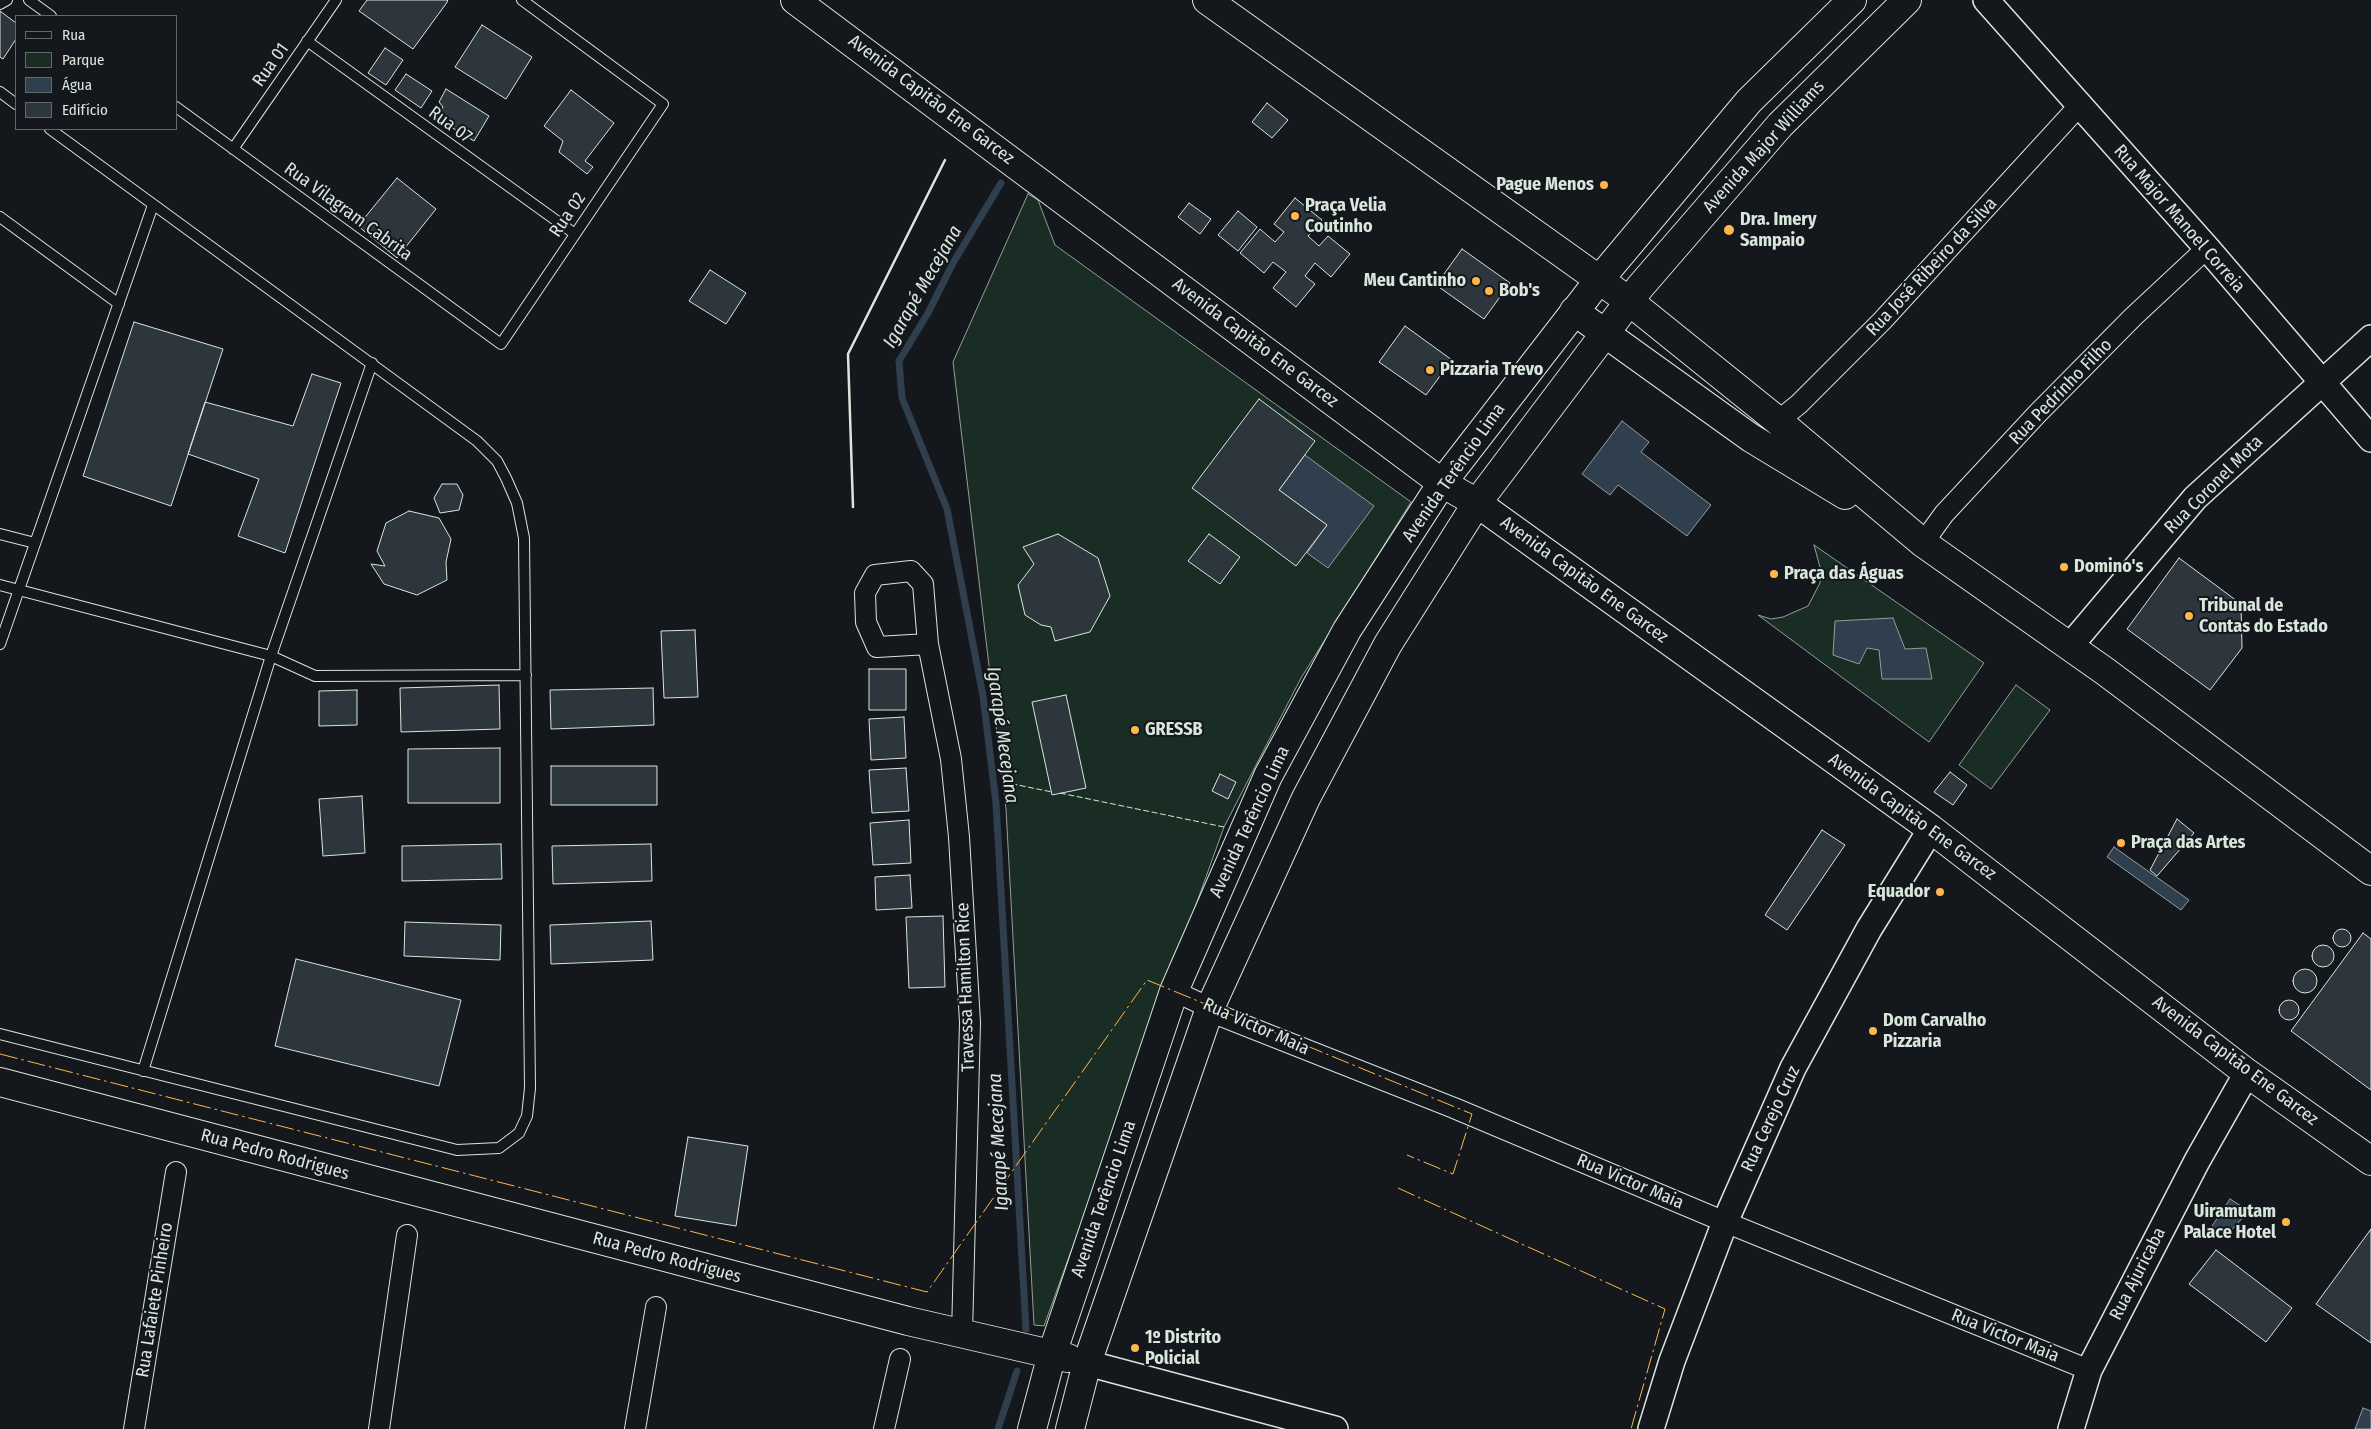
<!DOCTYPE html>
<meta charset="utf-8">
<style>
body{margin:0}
#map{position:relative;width:2371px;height:1429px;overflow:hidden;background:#14181c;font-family:"Fira Sans Condensed",sans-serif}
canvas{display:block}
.legend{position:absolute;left:15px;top:15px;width:162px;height:115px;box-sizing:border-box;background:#14181c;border:1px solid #626a69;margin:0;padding:6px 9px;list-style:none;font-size:15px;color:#d8e6dc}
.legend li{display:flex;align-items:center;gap:10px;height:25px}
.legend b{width:25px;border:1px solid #626a69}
</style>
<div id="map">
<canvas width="2371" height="1429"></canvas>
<ul class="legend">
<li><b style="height:6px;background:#14181c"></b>Rua</li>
<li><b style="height:14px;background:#1a2d24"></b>Parque</li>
<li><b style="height:14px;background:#2f3f4d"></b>Água</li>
<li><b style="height:14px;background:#2c363c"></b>Edifício</li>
</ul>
</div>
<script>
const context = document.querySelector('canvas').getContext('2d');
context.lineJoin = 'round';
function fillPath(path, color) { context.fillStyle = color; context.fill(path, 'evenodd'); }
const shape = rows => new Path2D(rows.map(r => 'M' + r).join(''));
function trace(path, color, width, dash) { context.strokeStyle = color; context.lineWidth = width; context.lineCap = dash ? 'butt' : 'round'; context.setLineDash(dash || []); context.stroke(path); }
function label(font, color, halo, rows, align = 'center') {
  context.font = font + ' "Fira Sans Condensed",sans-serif'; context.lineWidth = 4; context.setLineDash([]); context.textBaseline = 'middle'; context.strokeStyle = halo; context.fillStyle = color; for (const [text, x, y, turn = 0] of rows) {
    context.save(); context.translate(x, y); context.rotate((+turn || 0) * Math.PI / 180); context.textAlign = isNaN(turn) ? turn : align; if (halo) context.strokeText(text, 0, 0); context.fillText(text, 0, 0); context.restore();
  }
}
const green = shape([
 [1028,194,1038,200,1055,245,1411,502,1301,678,1224,827,1044,1326,1034,1325,1006,809,953,362,1028,194],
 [1814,545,1984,663,1929,742,1758,615,1771,619,1783,617,1808,606,1820,583,1821,571,1814,545],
 [2016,685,2050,710,1991,789,1959,765,2016,685]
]);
fillPath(green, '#1a2d24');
trace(green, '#939e99', 1);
const water = shape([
 [1622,421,1649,442,1641,452,1711,505,1687,536,1618,485,1610,495,1582,474,1622,421],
 [1305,455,1374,506,1328,568,1307,553,1327,525,1279,490,1305,455],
 [1893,618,1905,649,1926,648,1932,679,1882,679,1879,650,1867,648,1859,664,1833,655,1835,621,1893,618],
 [2114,847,2189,900,2181,910,2107,857,2114,847],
 [2230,1199,2249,1211,2226,1236,2212,1226,2230,1199],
 [2363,1408,2371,1411,2371,1429,2355,1429,2363,1408]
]);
fillPath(water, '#2f3f4d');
trace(water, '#939e99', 1);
trace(shape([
 [1001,183,953,263,928,313,899,361,902,398,947,509,983,696,996,803,1026,1329],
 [998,1429,1017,1371]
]), '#2f3f4d', 7);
const building = shape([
 [367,0,447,0,448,1,413,49,359,11,367,0],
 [0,11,16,23,16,39,3,59,0,57,0,11],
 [482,25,532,57,506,99,455,67,482,25],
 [385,48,403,60,386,85,368,73,385,48],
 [406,74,432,91,421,108,395,90,406,74],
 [446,89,489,116,474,141,436,118,443,107,439,102,446,89],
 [571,90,614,123,585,161,593,167,587,174,559,152,563,141,544,126,571,90],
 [1267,103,1288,120,1272,138,1252,122,1267,103],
 [397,178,436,209,397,258,358,226,397,178],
 [1295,198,1322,220,1308,236,1319,246,1328,236,1350,254,1331,277,1315,263,1305,276,1315,284,1296,307,1273,288,1286,272,1273,262,1264,273,1240,253,1260,229,1275,242,1284,232,1274,224,1295,198],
 [1189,203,1211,219,1200,234,1178,217,1189,203],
 [1238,211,1257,227,1238,251,1218,235,1238,211],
 [1462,249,1510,283,1484,319,1436,285,1462,249],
 [710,270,746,293,726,324,689,301,710,270],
 [134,322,223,349,171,506,83,476,134,322],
 [1405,326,1452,360,1426,395,1379,362,1405,326],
 [312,374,341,383,285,553,238,536,259,479,188,454,205,402,293,426,312,374],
 [1259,399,1315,441,1279,490,1327,525,1296,566,1192,488,1259,399],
 [442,484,457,484,463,495,459,510,440,513,434,498,442,484],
 [409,511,439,518,451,539,446,562,447,580,417,595,384,584,371,564,385,566,377,551,386,523,409,511],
 [1058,534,1098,558,1110,596,1090,632,1055,641,1051,627,1041,625,1025,615,1018,585,1034,564,1023,547,1058,534],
 [1209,534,1240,557,1220,584,1188,561,1209,534],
 [2179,558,2241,604,2242,648,2210,690,2127,629,2179,558],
 [695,630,698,697,664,698,661,631,695,630],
 [869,669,906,669,906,710,869,710,869,669],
 [499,685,500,729,401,732,400,688,499,685],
 [653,688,654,725,551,729,550,690,653,688],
 [357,690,357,725,319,726,319,691,357,690],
 [1066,695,1086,788,1052,795,1032,702,1066,695],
 [904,717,906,758,871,760,869,719,904,717],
 [500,748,500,803,408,803,408,749,500,748],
 [551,766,657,766,657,805,551,805,551,766],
 [906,768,909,811,872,813,869,770,906,768],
 [1950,772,1967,785,1953,805,1934,792,1950,772],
 [1220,774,1236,782,1228,799,1212,791,1220,774],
 [362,796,365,853,323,856,319,799,362,796],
 [2177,819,2194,833,2157,876,2150,870,2177,819],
 [909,820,911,863,873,865,870,823,909,820],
 [1822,830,1845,845,1787,930,1765,915,1822,830],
 [501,844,502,879,402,881,402,846,501,844],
 [651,844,652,881,553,884,552,846,651,844],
 [910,875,912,908,876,910,875,877,910,875],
 [943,916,945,987,909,988,906,917,943,916],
 [651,921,653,960,551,964,550,925,651,921],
 [405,922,501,925,500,960,404,956,405,922],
 '2333 938a9 9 0 1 1 18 0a9 9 0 1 1-18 0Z',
 [2363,933,2371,939,2371,1090,2291,1031,2363,933],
 '2312 956a11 11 0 1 1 22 0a11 11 0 1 1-22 0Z',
 [296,959,461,1000,439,1086,275,1046,296,959],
 '2293 981a12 12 0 1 1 24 0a12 12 0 1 1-24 0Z',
 '2279 1010a10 10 0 1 1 20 0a10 10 0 1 1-20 0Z',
 [688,1137,748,1146,736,1226,675,1216,688,1137],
 [2371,1229,2371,1343,2316,1304,2371,1229],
 [2216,1250,2292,1308,2266,1342,2189,1284,2216,1250]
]);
fillPath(building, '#2c363c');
trace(building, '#d8e6dc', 1);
const service = shape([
 [29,0,51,16],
 [0,4,7,0],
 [307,41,575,234],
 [0,92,16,104],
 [176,107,501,344,663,104,522,0],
 [233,149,336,0],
 [0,217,119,304],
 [0,534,35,543],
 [0,585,271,656,315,676,526,675],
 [0,644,153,205],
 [0,1034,457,1150,499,1148,519,1133,527,1116,530,1088,524,538,517,503,506,478,497,461,477,441,50,129],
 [143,1071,271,656,372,363]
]);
const minor = shape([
 [1778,421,1799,404,1882,321,2079,106],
 [1923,543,1944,514,2038,413,2133,317,2207,248],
 [928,644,877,647,866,622,865,593,875,575,911,571,923,584,928,644,951,759,959,837,970,1022,962,1334],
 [1174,991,1210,1008,1221,1016,1454,1108,1725,1222,2089,1370],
 [134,1429,176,1172],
 [379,1429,407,1235],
 [635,1429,656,1307],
 [884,1429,900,1359]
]);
const tertiary = shape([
 [1986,0,2207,248,2371,439],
 [2070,646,2195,498,2371,338],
 [1087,1363,1335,1429],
 [1651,1429,1672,1361,1725,1222,1793,1068,1869,929,1931,829],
 [2071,1429,2089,1370,2197,1161,2247,1073]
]);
const secondary = shape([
 [0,1082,908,1321,1068,1358],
 [1032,1429,1052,1354,1174,991,1268,776,1347,630,1442,483,1599,280,1749,101,1852,0],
 [1070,1429,1087,1363,1210,1008,1306,798,1388,644,1477,503,1640,287,1780,125,1907,0]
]);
const primary = shape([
 [795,0,1442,483,1477,503,1931,829,2247,1073,2371,1161],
 [1207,0,1629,301,1778,421,1923,543,2106,672,2371,871],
 [1574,311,1751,438,1845,495]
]);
trace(service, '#d8e6dc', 12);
trace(minor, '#d8e6dc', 22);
trace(tertiary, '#d8e6dc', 28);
trace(secondary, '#d8e6dc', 30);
trace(primary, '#d8e6dc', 30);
trace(service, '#14181c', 10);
trace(minor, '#14181c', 20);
trace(tertiary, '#14181c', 25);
trace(secondary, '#14181c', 28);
trace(primary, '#14181c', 28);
trace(shape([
 [1003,782,1052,792],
 [1060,793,1224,827]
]), '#d8e6dc', 1, [6, 2.5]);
trace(shape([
 [853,507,848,354,945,160]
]), '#d8e6dc', 2.5);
trace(shape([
 [0,1054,927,1292,1147,980,1472,1114,1453,1174,1407,1155],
 [1398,1188,1665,1309,1631,1429]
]), '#ffb74d', 1, [18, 4, 2.5, 4]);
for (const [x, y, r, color] of [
 [1604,185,5,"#ffb74d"],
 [1295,216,5,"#ffb74d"],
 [1729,230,6,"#ffb74d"],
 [1476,281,5,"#ffb74d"],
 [1489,291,5,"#ffb74d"],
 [1430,370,5,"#ffb74d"],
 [2064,567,5,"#ffb74d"],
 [1774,574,5,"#ffb74d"],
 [2189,616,5,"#ffb74d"],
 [1135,730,5,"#ffb74d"],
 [2121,843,5,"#ffb74d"],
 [1940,892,5,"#ffb74d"],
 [1873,1031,5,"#ffb74d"],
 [2286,1222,5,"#ffb74d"],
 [1135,1348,5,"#ffb74d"]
]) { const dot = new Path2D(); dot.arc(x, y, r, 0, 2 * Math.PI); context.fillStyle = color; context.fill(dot); trace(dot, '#14181c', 2); }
label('18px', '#d8e6dc', '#14181c', [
 ["Rua 01",271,65,-55],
 ["Avenida Capitão Ene Garcez",931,100,37],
 ["Rua 07",450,125,36],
 ["Avenida Major Williams",1764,147,-48],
 ["Rua Vilagram Cabrita",348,212,36],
 ["Rua 02",568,215,-56],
 ["Rua Major Manoel Correia",2179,219,49],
 ["Rua José Ribeiro da Silva",1932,267,-47],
 ["Avenida Capitão Ene Garcez",1255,343,37],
 ["Rua Pedrinho Filho",2061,392,-46],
 ["Avenida Terêncio Lima",1454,473,-55],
 ["Rua Coronel Mota",2214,485,-45],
 ["Avenida Capitão Ene Garcez",1584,580,36],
 ["Avenida Capitão Ene Garcez",1912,817,36],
 ["Avenida Terêncio Lima",1250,822,-65],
 ["Travessa Hamilton Rice",966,987,-92],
 ["Rua Victor Maia",1256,1027,24],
 ["Avenida Capitão Ene Garcez",2235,1061,37],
 ["Rua Cerejo Cruz",1771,1119,-65],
 ["Rua Pedro Rodrigues",275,1155,15],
 ["Rua Victor Maia",1630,1182,23],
 ["Avenida Terêncio Lima",1104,1199,-71],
 ["Rua Pedro Rodrigues",667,1258,15],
 ["Rua Ajuricaba",2138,1274,-63],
 ["Rua Lafaiete Pinheiro",155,1300,-81],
 ["Rua Victor Maia",2005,1336,22]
]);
label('bold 18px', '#d8e6dc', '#14181c', [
 ["Pague Menos",1594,185,"right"],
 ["Praça Velia",1305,206],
 ["Coutinho",1305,227],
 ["Dra. Imery",1740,220],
 ["Sampaio",1740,241],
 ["Meu Cantinho",1466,281,"right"],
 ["Bob's",1499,291],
 ["Pizzaria Trevo",1440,370],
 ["Domino's",2074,567],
 ["Praça das Águas",1784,574],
 ["Tribunal de",2199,606],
 ["Contas do Estado",2199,627],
 ["GRESSB",1145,730],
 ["Praça das Artes",2131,843],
 ["Equador",1930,892,"right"],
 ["Dom Carvalho",1883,1021],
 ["Pizzaria",1883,1042],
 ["Uiramutam",2276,1212,"right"],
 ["Palace Hotel",2276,1233,"right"],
 ["1º Distrito",1145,1338],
 ["Policial",1145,1359]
], 'left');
label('italic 19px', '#d8e6dc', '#14181c', [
 ["Igarapé Mecejana",923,287,-60],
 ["Igarapé Mecejana",1002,735,82],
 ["Igarapé Mecejana",999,1142,-93]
]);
</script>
